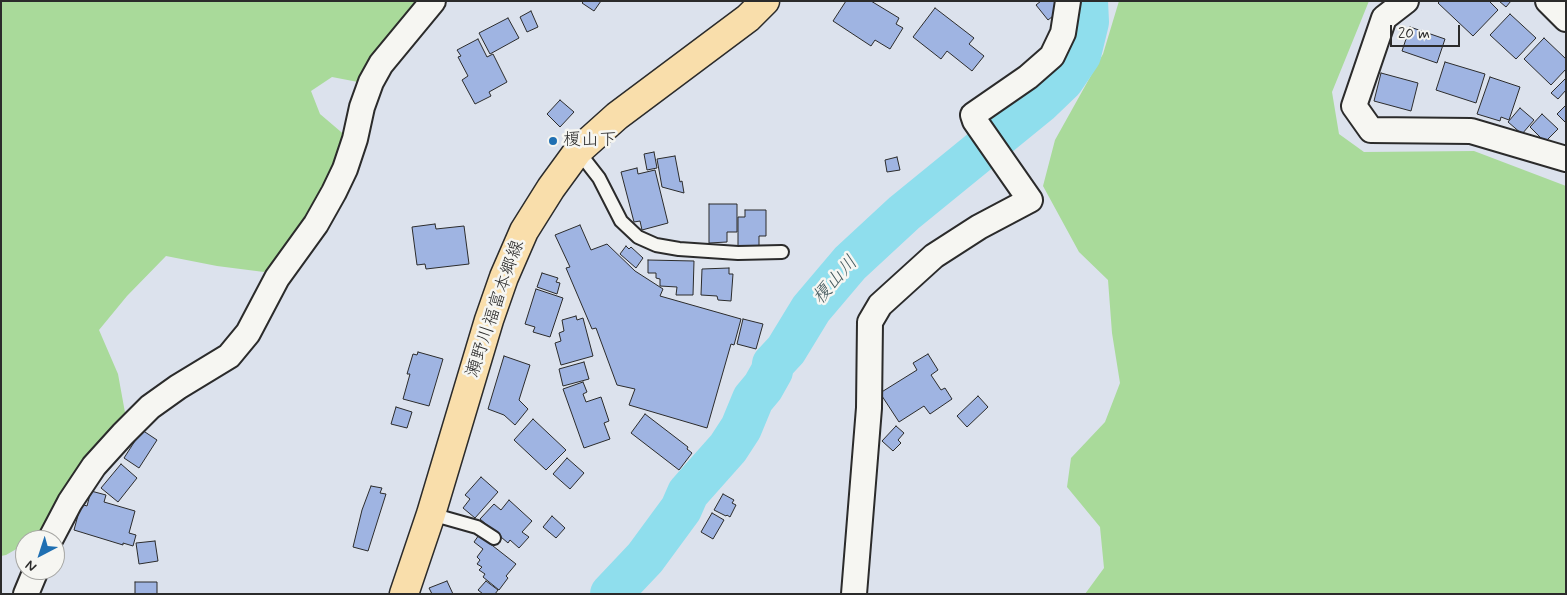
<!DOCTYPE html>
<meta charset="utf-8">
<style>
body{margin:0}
#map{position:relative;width:1567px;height:595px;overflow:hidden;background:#dce2ed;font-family:Mynerve,sans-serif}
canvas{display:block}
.frame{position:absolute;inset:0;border:2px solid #2b2b2b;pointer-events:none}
.north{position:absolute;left:15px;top:530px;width:50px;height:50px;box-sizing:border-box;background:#f6f6f2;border:1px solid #a5a5a2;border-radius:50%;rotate:220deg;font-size:14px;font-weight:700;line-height:20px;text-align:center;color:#2b2b2b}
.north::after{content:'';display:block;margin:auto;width:18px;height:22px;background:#1f6fb2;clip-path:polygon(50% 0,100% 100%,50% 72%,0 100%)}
.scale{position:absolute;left:1390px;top:25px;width:70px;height:22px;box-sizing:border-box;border:2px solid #2b2b2b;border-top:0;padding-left:6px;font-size:15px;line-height:18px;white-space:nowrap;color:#2b2b2b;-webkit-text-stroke:4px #f6f6f2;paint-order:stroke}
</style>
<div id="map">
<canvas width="1567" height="595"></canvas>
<div class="frame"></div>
<div class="north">N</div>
<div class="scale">20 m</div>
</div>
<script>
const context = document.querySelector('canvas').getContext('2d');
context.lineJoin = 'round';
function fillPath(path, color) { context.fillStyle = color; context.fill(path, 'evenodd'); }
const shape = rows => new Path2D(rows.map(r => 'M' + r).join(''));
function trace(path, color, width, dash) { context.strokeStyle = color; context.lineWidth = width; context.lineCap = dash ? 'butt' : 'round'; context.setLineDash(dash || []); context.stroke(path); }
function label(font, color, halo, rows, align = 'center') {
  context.font = font + ' Mynerve,"Klee One",sans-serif'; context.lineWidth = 5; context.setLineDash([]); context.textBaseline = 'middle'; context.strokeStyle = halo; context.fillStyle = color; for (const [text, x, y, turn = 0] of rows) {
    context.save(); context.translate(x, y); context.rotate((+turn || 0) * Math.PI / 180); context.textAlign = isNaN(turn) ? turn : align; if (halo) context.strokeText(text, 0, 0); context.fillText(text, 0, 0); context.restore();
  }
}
fillPath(shape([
 [1,1,421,1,358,82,332,77,311,91,320,114,347,137,333,164,319,201,297,233,264,272,217,266,166,256,127,296,99,330,118,374,126,418,42,534,32,540,25,540,25,544,6,555,1,556],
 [1119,1,1369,1,1332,92,1339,134,1364,152,1474,151,1566,186,1566,594,1085,594,1104,568,1100,527,1067,487,1071,458,1105,422,1120,383,1112,333,1108,280,1079,252,1043,186,1055,140,1103,54]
]), '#a9da9a');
trace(shape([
 [611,594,645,558,681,509,688,493,728,448,741,428,753,399,763,387,772,371,773,364,786,350,811,309,850,263,904,213,1039,103,1063,80,1080,55,1088,22,1087,1]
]), '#8fdeed', 42);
const building = shape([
 [584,1,601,1,594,11,582,3,584,1],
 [846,1,871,1,899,18,896,24,903,28,890,49,875,40,871,46,833,21,846,1],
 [1041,1,1056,1,1062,9,1048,20,1036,5,1041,1],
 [1440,1,1489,1,1498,10,1473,36,1438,3,1440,1],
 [1499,1,1511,1,1506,7,1499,1],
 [935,8,974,38,969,44,984,56,972,71,947,51,941,59,913,37,935,8],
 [531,11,538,27,527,32,520,17,531,11],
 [1510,14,1536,38,1516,59,1490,35,1510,14],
 [508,18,519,38,490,54,479,33,508,18],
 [1410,27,1445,39,1437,63,1402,51,1410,27],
 [1544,38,1566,59,1566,69,1551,85,1524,59,1544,38],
 [478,39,487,57,493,54,507,82,489,92,491,96,475,104,462,80,468,76,458,57,461,56,457,50,478,39],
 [1445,62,1485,74,1476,103,1436,90,1445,62],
 [1381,73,1418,83,1411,111,1374,101,1381,73],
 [1490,77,1520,87,1509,120,1501,117,1500,121,1477,114,1490,77],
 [1566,78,1566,90,1558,99,1551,93,1566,78],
 [560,100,574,112,560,127,547,114,560,100],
 [1566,105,1566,123,1557,114,1566,105],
 [1520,108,1534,120,1522,134,1508,122,1520,108],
 [1542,114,1558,129,1545,142,1530,127,1542,114],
 [654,152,657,168,647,170,644,154,654,152],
 [675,156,680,182,682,181,684,193,662,187,657,159,675,156],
 [897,157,900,170,887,172,885,160,897,157],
 [637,168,638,174,655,170,668,223,642,230,640,221,634,222,621,172,637,168],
 [709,204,737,204,737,232,727,232,727,242,709,243,709,204],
 [745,210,766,210,766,236,759,236,759,249,738,249,738,217,745,217,745,210],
 [435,224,436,229,464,226,469,264,426,269,425,264,417,265,412,227,435,224],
 [580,225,591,250,607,244,635,271,663,289,660,296,741,319,734,345,731,344,707,428,629,405,635,389,617,385,596,328,592,329,566,268,570,267,555,235,580,225],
 [626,246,629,249,631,247,643,258,636,268,620,254,626,246],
 [648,260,694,261,693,295,676,295,677,287,660,286,660,279,656,278,656,273,648,273,648,260],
 [729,268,729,274,733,274,731,301,718,300,717,296,701,295,702,269,729,268],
 [542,273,558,278,556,282,560,283,557,294,537,287,542,273],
 [536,289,563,298,550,337,533,332,535,327,525,324,536,289],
 [576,316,577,320,583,318,593,356,561,365,555,343,561,341,559,333,564,331,562,320,576,316],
 [743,319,763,324,756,349,737,344,743,319],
 [418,352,443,359,429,406,403,399,410,374,407,374,413,354,417,355,418,352],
 [928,354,938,370,931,375,941,390,945,388,952,399,930,414,924,406,899,422,880,393,917,370,913,363,928,354],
 [504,356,530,365,519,400,528,409,515,425,504,415,488,409,504,356],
 [584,362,589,379,563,386,559,369,584,362],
 [583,382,587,392,583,394,586,402,601,397,609,421,604,423,610,439,584,448,563,389,583,382],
 [978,396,988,407,967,427,957,416,978,396],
 [396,407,412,412,407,428,391,424,396,407],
 [645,414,688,447,687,449,692,453,679,470,631,433,645,414],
 [533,419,566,450,546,470,514,440,533,419],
 [896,426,904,433,898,440,901,443,893,451,882,441,896,426],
 [142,430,157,440,139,468,124,458,142,430],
 [567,458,584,473,570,489,553,474,567,458],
 [121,464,137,478,118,502,101,488,121,464],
 [481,477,498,492,475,518,463,508,470,499,465,495,481,477],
 [371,486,382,488,380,493,386,494,368,551,353,547,362,510,371,486],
 [91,491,106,495,104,502,135,511,129,533,136,535,133,546,123,543,123,545,74,530,81,504,87,506,91,491],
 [723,494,734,500,732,503,736,505,730,517,727,515,726,516,714,510,723,494],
 [509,500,532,521,522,532,529,537,519,548,510,540,508,543,480,519,494,504,501,510,509,500],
 [712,513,724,520,713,539,701,532,712,513],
 [552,516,565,528,556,538,543,527,552,516],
 [479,535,516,564,506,576,508,578,499,590,483,577,485,574,479,570,482,567,477,564,480,560,477,557,483,549,474,542,479,535],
 [155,541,158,561,139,564,136,543,155,541],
 [447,581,453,594,432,594,429,588,447,581],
 [486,581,498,590,495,594,483,594,478,590,486,581],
 [135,582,157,582,157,594,135,594,135,582]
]);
fillPath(building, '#9fb4e2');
trace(building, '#2b2b2b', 1);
const lane = shape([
 [578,151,599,178,621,221,638,237,656,245,679,249,738,253,782,252],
 [431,514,477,527,494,538]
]);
const street = shape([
 [1406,1,1384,18,1354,106,1371,130,1471,131,1566,159],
 [1548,1,1566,19],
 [50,540,70,502,94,466,123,434,150,407,178,387,229,356,248,333,277,278,316,224,334,192,345,169,355,139,362,107,371,82,381,64,433,1],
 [26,594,36,570],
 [854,594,869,408,870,322,880,305,934,256,979,227,1030,200,975,121,973,115,1028,77,1052,56,1063,33,1068,1]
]);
const primary = shape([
 [404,594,431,514,489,320,504,277,524,231,551,188,578,151,617,116,748,18,765,1]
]);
trace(lane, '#2b2b2b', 16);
trace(street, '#2b2b2b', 28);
trace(primary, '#2b2b2b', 31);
trace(lane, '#f6f6f2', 12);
trace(street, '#f6f6f2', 24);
trace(primary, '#f9deab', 28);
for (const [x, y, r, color] of [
 [553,141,5,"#1f6fb2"]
]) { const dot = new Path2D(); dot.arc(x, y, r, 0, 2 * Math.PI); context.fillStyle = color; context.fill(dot); trace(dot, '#f6f6f2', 2); }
label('18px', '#2b2b2b', '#f6f6f2', [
 ["榎山下",563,141]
], 'left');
label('18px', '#2b2b2b', '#f6f6f2', [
 ["瀬野川福富本郷線",496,309,-71]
]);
label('italic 19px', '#44585c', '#f6f6f2', [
 ["榎山川",836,281,-48]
]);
</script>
